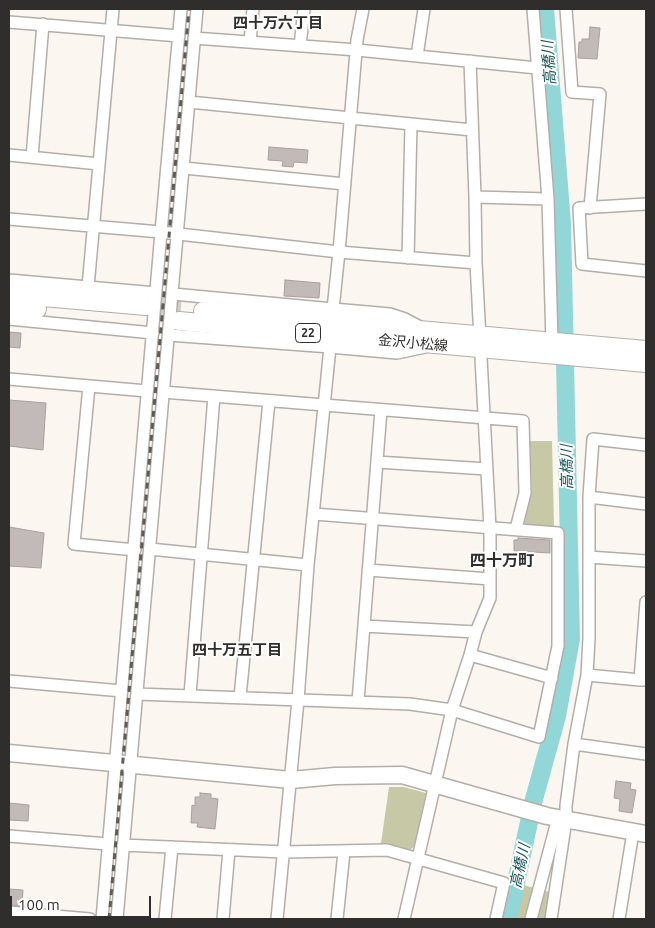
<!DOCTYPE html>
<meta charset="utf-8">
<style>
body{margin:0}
#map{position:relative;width:655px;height:928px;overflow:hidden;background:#fbf6f0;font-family:Ubuntu,sans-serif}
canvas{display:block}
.frame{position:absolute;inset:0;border:10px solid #302e2c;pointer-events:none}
.scale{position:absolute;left:10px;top:896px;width:141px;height:22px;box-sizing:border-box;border:2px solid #302e2c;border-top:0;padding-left:6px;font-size:15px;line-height:18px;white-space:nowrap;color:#302e2c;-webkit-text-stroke:4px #fff;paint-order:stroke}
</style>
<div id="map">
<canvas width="655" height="928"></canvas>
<div class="frame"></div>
<div class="scale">100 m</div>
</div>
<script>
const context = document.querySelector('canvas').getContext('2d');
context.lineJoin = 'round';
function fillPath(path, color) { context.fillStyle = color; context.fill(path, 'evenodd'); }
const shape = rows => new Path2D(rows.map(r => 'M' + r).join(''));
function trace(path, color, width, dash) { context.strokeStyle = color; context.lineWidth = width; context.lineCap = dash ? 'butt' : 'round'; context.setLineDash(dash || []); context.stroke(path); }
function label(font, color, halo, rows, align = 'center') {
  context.font = font + ' Ubuntu,"Noto Sans JP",sans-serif'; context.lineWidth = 4; context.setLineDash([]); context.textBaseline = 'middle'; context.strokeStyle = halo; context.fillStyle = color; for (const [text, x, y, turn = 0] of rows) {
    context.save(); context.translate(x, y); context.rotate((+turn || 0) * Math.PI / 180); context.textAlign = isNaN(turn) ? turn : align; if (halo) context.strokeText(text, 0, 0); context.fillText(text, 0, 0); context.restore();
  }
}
fillPath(shape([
 [530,441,552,441,554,527,524,525,532,492],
 [389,787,404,787,426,793,414,847,409,850,398,846,381,843],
 [523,885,550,892,546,919,515,919]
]), '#c6c8a6');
trace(shape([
 [508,919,534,799,557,716,571,639,562,224,545,9]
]), '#92d7d7', 18);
const building = shape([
 [590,27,600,28,597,59,578,58,579,42,582,42,582,39,589,39,590,27],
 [269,147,308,150,307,163,294,162,293,167,282,166,283,161,268,160,269,147],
 [285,280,320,283,319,298,284,296,285,280],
 [9,332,21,333,20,348,9,347,9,332],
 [9,400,46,403,43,450,9,446,9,400],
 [9,527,44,533,41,568,9,566,9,527],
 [518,538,550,540,550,553,514,551,514,540,518,540,518,538],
 [616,781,631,783,630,789,636,790,632,813,619,811,620,799,614,798,616,781],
 [200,793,211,794,211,798,218,799,215,829,197,827,198,823,191,823,192,805,195,806,195,797,200,797,200,793],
 [9,803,29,805,28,821,9,820,9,803],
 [9,889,23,890,22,906,9,905,9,889]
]);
fillPath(building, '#c2bab8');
trace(building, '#a8a09e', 1);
trace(shape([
 [146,306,181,308]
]), '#d2cec9', 18, [18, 9]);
const street = shape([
 [113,9,88,287,156,293],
 [533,9,548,199,552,342],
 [566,9,572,92,600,94,590,208],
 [9,22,179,36],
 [194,38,357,50,537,68],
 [250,42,253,9],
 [300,46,304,9],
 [417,56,424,9],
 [470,61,475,197],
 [189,102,472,130],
 [9,155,99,164],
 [32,157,43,24],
 [184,168,345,184],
 [646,204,579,208,582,264,646,271],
 [9,219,161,232,181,9],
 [408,258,411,124],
 [9,280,88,287],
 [173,294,333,309],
 [9,319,153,333],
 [420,327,405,319,390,314,333,309,339,252,476,263,475,197,548,199],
 [169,335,330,347,308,565,298,700,277,919],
 [330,347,397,353,425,347],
 [9,379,147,391],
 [89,386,74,544,135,550],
 [163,392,523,421,525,493,516,529],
 [646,445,593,439,589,497,589,557,646,561],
 [377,462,487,469],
 [589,497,646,504],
 [150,549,308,565],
 [589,557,589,638,587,675,640,680],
 [368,570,490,579],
 [646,602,640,680,646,680],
 [364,626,476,632],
 [470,655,552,678],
 [587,675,574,744,646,754],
 [9,681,122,691],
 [137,694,410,704,452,710,539,737,558,646,558,533,314,514],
 [190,695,214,396],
 [240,697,269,401],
 [358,701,381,410],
 [9,836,108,844],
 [123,845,284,852,387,850,504,883,496,919],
 [9,912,90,919],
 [102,919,161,232,339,252,357,40,363,9],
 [117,919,197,9],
 [165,919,172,847],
 [223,919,229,850],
 [337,919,344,852],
 [404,919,452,710,470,655,476,632,490,598,490,528,476,263],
 [531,919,558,818],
 [551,919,566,820,566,806,574,744],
 [619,919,633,832]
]);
const secondary = shape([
 [9,753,291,780,335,776,402,775,547,816,646,834]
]);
const primary = shape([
 [9,294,146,306],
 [9,307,37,309],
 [203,311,646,350],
 [179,321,646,363]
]);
trace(street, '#b3aea9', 14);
trace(secondary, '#b3aea9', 19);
trace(primary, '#b3aea9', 20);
trace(street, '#fff', 11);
trace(secondary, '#fff', 16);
trace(primary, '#fff', 18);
trace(shape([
 [109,919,189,9]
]), '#5e5c59', 3, [6, 6]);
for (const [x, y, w] of [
 [308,333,25]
]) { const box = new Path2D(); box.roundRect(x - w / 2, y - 9.5, w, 19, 4); context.fillStyle = '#fff'; context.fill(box); trace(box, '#302e2c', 1); }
label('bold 12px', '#302e2c', null, [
 ["22",308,333]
]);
label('14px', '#302e2c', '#fff', [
 ["金沢小松線",413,343,5]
]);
label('bold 15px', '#302e2c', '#fff', [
 ["四十万六丁目",278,23],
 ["四十万五丁目",237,650]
]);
label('italic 15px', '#195555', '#fff', [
 ["高橋川",549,63,-94],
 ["高橋川",567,467,-91],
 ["高橋川",520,866,-78]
]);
label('bold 16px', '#302e2c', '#fff', [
 ["四十万町",502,561]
]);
</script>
